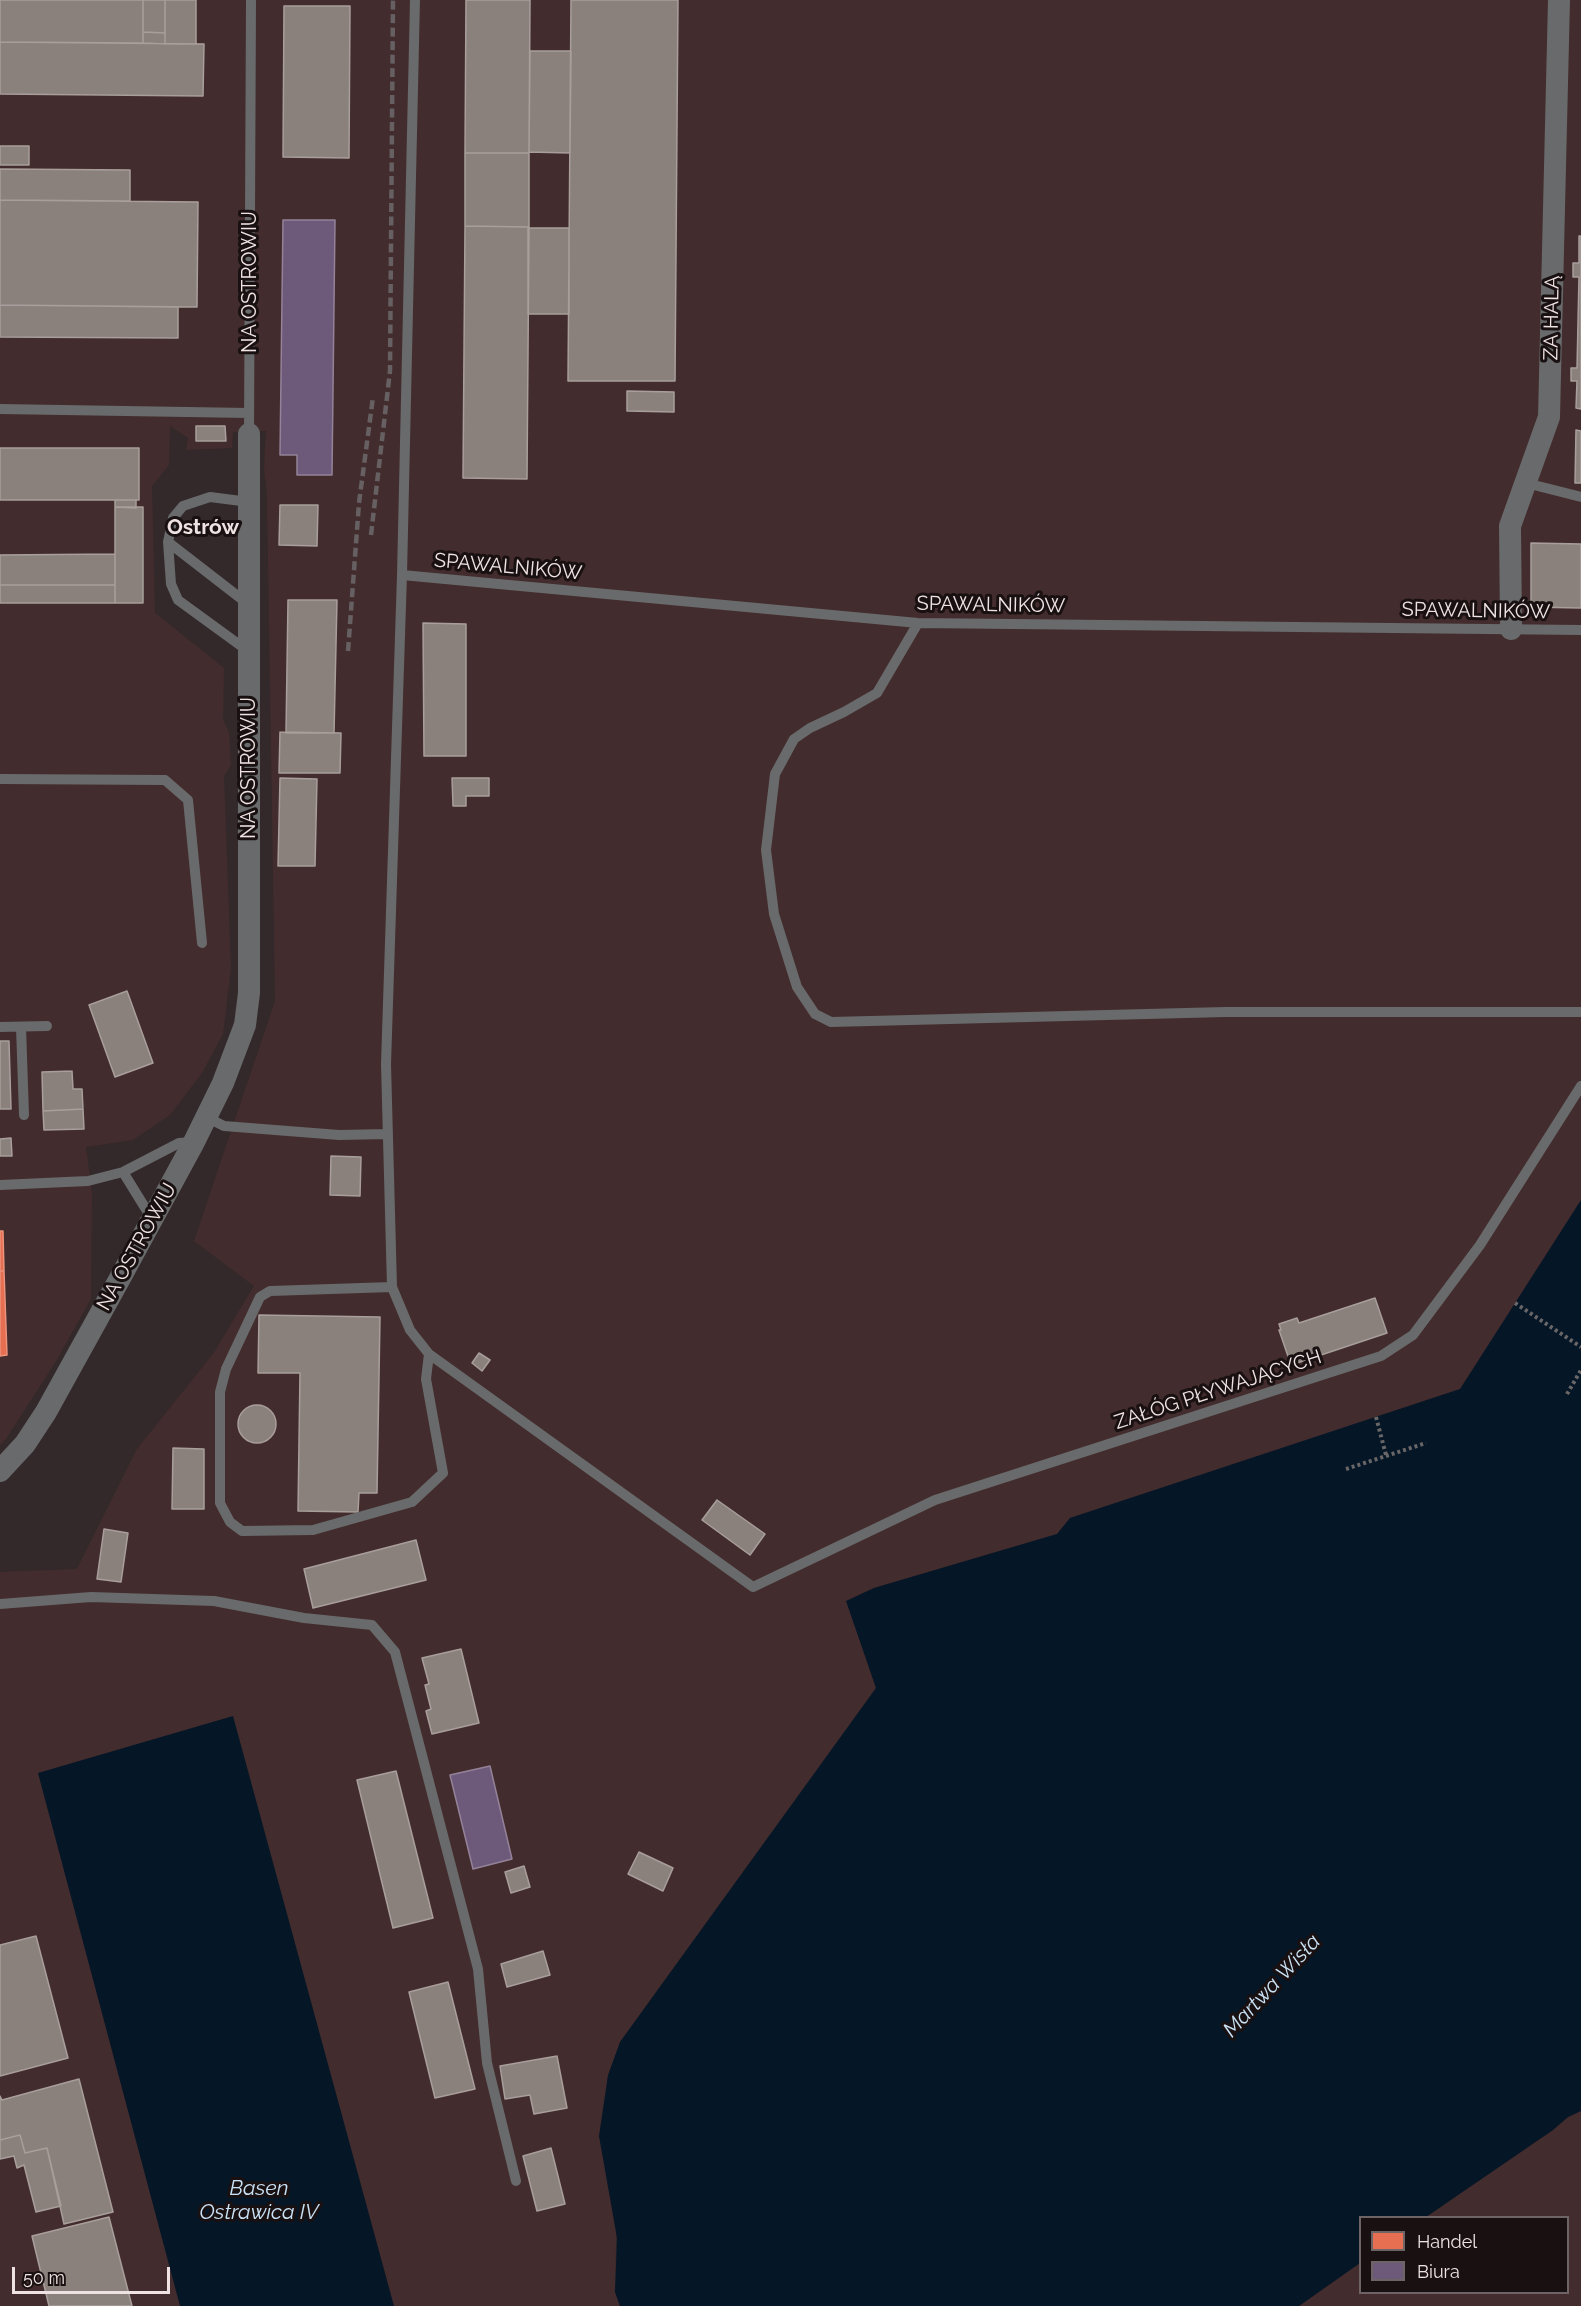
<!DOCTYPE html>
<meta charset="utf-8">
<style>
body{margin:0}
#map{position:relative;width:1581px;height:2306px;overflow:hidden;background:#33292a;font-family:Raleway,sans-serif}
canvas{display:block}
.legend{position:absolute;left:1359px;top:2216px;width:210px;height:78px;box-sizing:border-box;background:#191011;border:2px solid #6f6465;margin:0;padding:8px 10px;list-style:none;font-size:18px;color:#efe2e2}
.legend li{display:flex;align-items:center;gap:12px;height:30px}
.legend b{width:30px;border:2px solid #6f6465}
.scale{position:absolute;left:12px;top:2267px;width:158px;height:27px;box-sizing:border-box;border:3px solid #efe2e2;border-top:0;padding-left:8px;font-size:18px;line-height:21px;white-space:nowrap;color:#efe2e2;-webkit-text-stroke:4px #191011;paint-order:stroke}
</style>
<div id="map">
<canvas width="1581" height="2306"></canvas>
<ul class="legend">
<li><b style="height:16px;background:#e76f51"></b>Handel</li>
<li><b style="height:16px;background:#6d597a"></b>Biura</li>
</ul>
<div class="scale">50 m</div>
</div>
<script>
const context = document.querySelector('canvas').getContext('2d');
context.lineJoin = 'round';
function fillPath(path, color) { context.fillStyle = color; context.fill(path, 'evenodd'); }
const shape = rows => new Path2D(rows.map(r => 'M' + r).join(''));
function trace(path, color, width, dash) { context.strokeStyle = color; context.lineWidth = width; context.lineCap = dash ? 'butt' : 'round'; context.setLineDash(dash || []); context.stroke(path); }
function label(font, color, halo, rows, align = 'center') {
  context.font = font + ' Raleway,sans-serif'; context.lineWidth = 6; context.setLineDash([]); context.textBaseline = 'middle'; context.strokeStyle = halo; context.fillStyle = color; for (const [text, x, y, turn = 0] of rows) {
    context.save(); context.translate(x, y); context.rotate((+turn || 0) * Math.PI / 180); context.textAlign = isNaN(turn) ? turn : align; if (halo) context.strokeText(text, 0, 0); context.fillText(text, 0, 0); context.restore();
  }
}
fillPath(shape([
 [0,0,1581,0,1581,1200,1461,1389,1070,1518,1057,1534,874,1588,847,1601,876,1688,620,2042,615,2292,620,2306,0,2306,0,1572,77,1569,137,1449,213,1354,254,1286,194,1241,275,1001,267,495,264,468,266,431,233,432,232,448,186,450,188,438,170,426,169,465,152,486,155,613,224,668,223,720,229,732,231,765,224,776,231,968,223,1034,202,1073,170,1115,133,1140,86,1147,92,1193,91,1299,56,1361,6,1439,0,1445],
 [1581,2111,1581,2306,1299,2306,1360,2263,1360,2292,1568,2292,1568,2218,1426,2217,1553,2130,1568,2117]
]), '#432c2d');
fillPath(shape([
 [1581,1200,1581,2111,1568,2117,1553,2130,1426,2217,1360,2218,1360,2263,1299,2306,620,2306,615,2292,617,2238,599,2136,608,2075,620,2042,876,1688,846,1601,874,1588,1057,1534,1070,1518,1460,1389],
 [233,1716,394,2306,180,2306,38,1773]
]), '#051627');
const shops = shape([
 [0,1231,3,1231,4,1271,0,1271,0,1231],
 [0,1271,4,1271,7,1355,0,1356,0,1271]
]);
fillPath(shops, '#e76f51');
trace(shops, '#e9927c', 1.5);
const offices = shape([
 [283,220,335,220,332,475,297,475,297,455,280,455,283,220],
 [490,1766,512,1859,473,1869,450,1775,490,1766]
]);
fillPath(offices, '#6d597a');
trace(offices, '#948299', 1.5);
const industry = shape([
 [0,0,143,0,143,43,0,42,0,0],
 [143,0,165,0,165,33,143,32,143,0],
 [165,0,196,0,196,44,165,44,165,0],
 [466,0,530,0,529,153,465,153,466,0],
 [571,0,678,0,675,381,568,381,571,0],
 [284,6,350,6,349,158,283,157,284,6],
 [143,32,165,33,165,44,143,43,143,32],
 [0,42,204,44,203,96,0,94,0,42],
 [530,51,571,51,570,153,529,152,530,51],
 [0,146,29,146,29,165,0,165,0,146],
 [465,153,529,153,529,227,465,226,465,153],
 [0,169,130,170,130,201,0,200,0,169],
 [0,200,198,202,197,307,0,305,0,200],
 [465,226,529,227,527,479,463,478,465,226],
 [528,228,569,228,569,314,528,314,528,228],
 [1579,236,1581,236,1581,409,1576,408,1577,381,1571,381,1571,368,1577,368,1579,277,1573,277,1573,263,1579,263,1579,236],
 [0,305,178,307,178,338,0,337,0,305],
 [627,391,674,392,674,412,627,411,627,391],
 [196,426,225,426,226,441,196,441,196,426],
 [1576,430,1581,431,1581,483,1575,483,1576,430],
 [0,448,139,448,139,500,0,500,0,448],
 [115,500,136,500,136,508,115,507,115,500],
 [280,505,318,505,317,546,279,545,280,505],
 [115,507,143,507,143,603,115,603,115,507],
 [1531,543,1581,544,1581,608,1529,607,1531,604,1531,543],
 [115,554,115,585,0,585,0,555,115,554],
 [0,585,115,585,115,603,0,603,0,585],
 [288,600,337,600,334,733,286,733,288,600],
 [423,623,466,624,466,756,424,756,423,623],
 [280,732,341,733,340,773,279,773,280,732],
 [280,778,317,779,315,866,278,866,280,778],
 [452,778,489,778,489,796,466,796,466,806,453,806,452,778],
 [127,991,153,1063,115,1077,89,1005,127,991],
 [0,1041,9,1041,11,1109,0,1109,0,1041],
 [72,1071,73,1089,82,1089,83,1109,43,1111,42,1072,72,1071],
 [83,1109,84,1129,44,1130,43,1111,83,1109],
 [11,1138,12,1156,0,1156,0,1139,11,1138],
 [331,1156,361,1157,360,1196,330,1195,331,1156],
 [1375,1298,1387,1333,1291,1365,1279,1330,1281,1330,1279,1324,1297,1318,1299,1323,1375,1298],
 [259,1315,380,1317,377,1493,359,1493,358,1512,298,1511,300,1373,258,1373,259,1315],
 [479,1353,490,1360,482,1371,472,1363,479,1353],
 '238 1424a19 19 0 1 1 38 0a19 19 0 1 1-38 0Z',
 [173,1448,204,1449,204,1509,172,1509,173,1448],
 [717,1500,765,1534,750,1555,702,1520,717,1500],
 [104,1529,128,1533,121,1582,97,1579,104,1529],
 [416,1540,426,1580,313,1608,304,1569,416,1540],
 [461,1649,479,1723,432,1734,426,1711,431,1709,425,1685,429,1684,422,1658,461,1649],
 [396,1771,433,1918,393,1928,357,1780,396,1771],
 [639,1852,673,1868,663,1891,628,1874,639,1852],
 [524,1866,530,1887,511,1893,505,1872,524,1866],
 [36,1936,68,2058,0,2076,0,1945,36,1936],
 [543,1951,550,1975,507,1987,501,1964,543,1951],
 [448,1982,475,2089,435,2098,409,1992,448,1982],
 [557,2056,567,2108,534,2114,530,2095,505,2099,500,2066,557,2056],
 [79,2079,113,2212,64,2224,47,2148,25,2153,20,2135,0,2140,0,2096,2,2100,79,2079],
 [20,2135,25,2153,47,2148,61,2206,36,2212,24,2165,17,2168,14,2156,0,2159,0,2140,20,2135],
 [551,2148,565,2204,537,2211,523,2156,551,2148],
 [109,2217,132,2306,49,2306,32,2236,109,2217]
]);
fillPath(industry, '#8a817c');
trace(industry, '#a89e9b', 1.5);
trace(shape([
 [1515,1303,1581,1347],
 [1567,1394,1581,1370],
 [1376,1417,1386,1455],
 [1346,1469,1426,1443]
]), '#696667', 4, [3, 3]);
trace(shape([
 [415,0,402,575,386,1064,392,1287,410,1330,429,1354,753,1587,935,1500,1381,1356,1413,1335,1480,1245,1581,1086],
 [0,409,249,413],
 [249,434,251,0],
 [1526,483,1581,497],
 [168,542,248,604],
 [402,575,918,623,1581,630],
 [918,623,877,693,844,712,810,728,794,739,775,774,766,850,774,914,797,987,815,1014,831,1022,1225,1012,1581,1012],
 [248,651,178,600,171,584,168,542,173,518,183,506,210,497,249,502],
 [0,779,165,780,188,800,202,943],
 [0,1027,47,1026],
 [21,1027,24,1115],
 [206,1117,224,1126,339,1135,388,1134],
 [123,1172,152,1219],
 [0,1185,88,1181,123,1172,179,1143,193,1142],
 [392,1287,270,1291,260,1297,226,1369,220,1392,220,1503,230,1522,242,1531,313,1530,412,1502,443,1473,426,1379,429,1354],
 [0,1604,91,1597,214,1601,304,1618,372,1625,395,1652,478,1969,487,2063,516,2181]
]), '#696a6b', 10);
trace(shape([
 [1511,629,1510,526,1549,417,1559,0],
 [0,1471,25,1444,46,1412,119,1280,194,1142,223,1083,245,1025,249,993,249,434]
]), '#696a6b', 22);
trace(shape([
 [371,535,390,371,393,0],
 [348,651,359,503,373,397]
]), '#666062', 4.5, [9, 4.5]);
label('20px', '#efe2e2', '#191011', [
 ["NA OSTROWIU",250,282,-90],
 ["ZA HALĄ",1552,318,-89],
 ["SPAWALNIKÓW",508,567,5],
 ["SPAWALNIKÓW",991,605,1],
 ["SPAWALNIKÓW",1476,611,1],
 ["NA OSTROWIU",249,768,-90],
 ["NA OSTROWIU",137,1247,-61],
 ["ZAŁÓG PŁYWAJĄCYCH",1218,1390,-18]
]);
label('bold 21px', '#efe2e2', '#191011', [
 ["Ostrów",203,528]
]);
label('italic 21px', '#c9e2f6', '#191011', [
 ["Martwa Wisła",1272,1986,-47],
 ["Basen",259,2189],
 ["Ostrawica IV",259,2213]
]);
</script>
